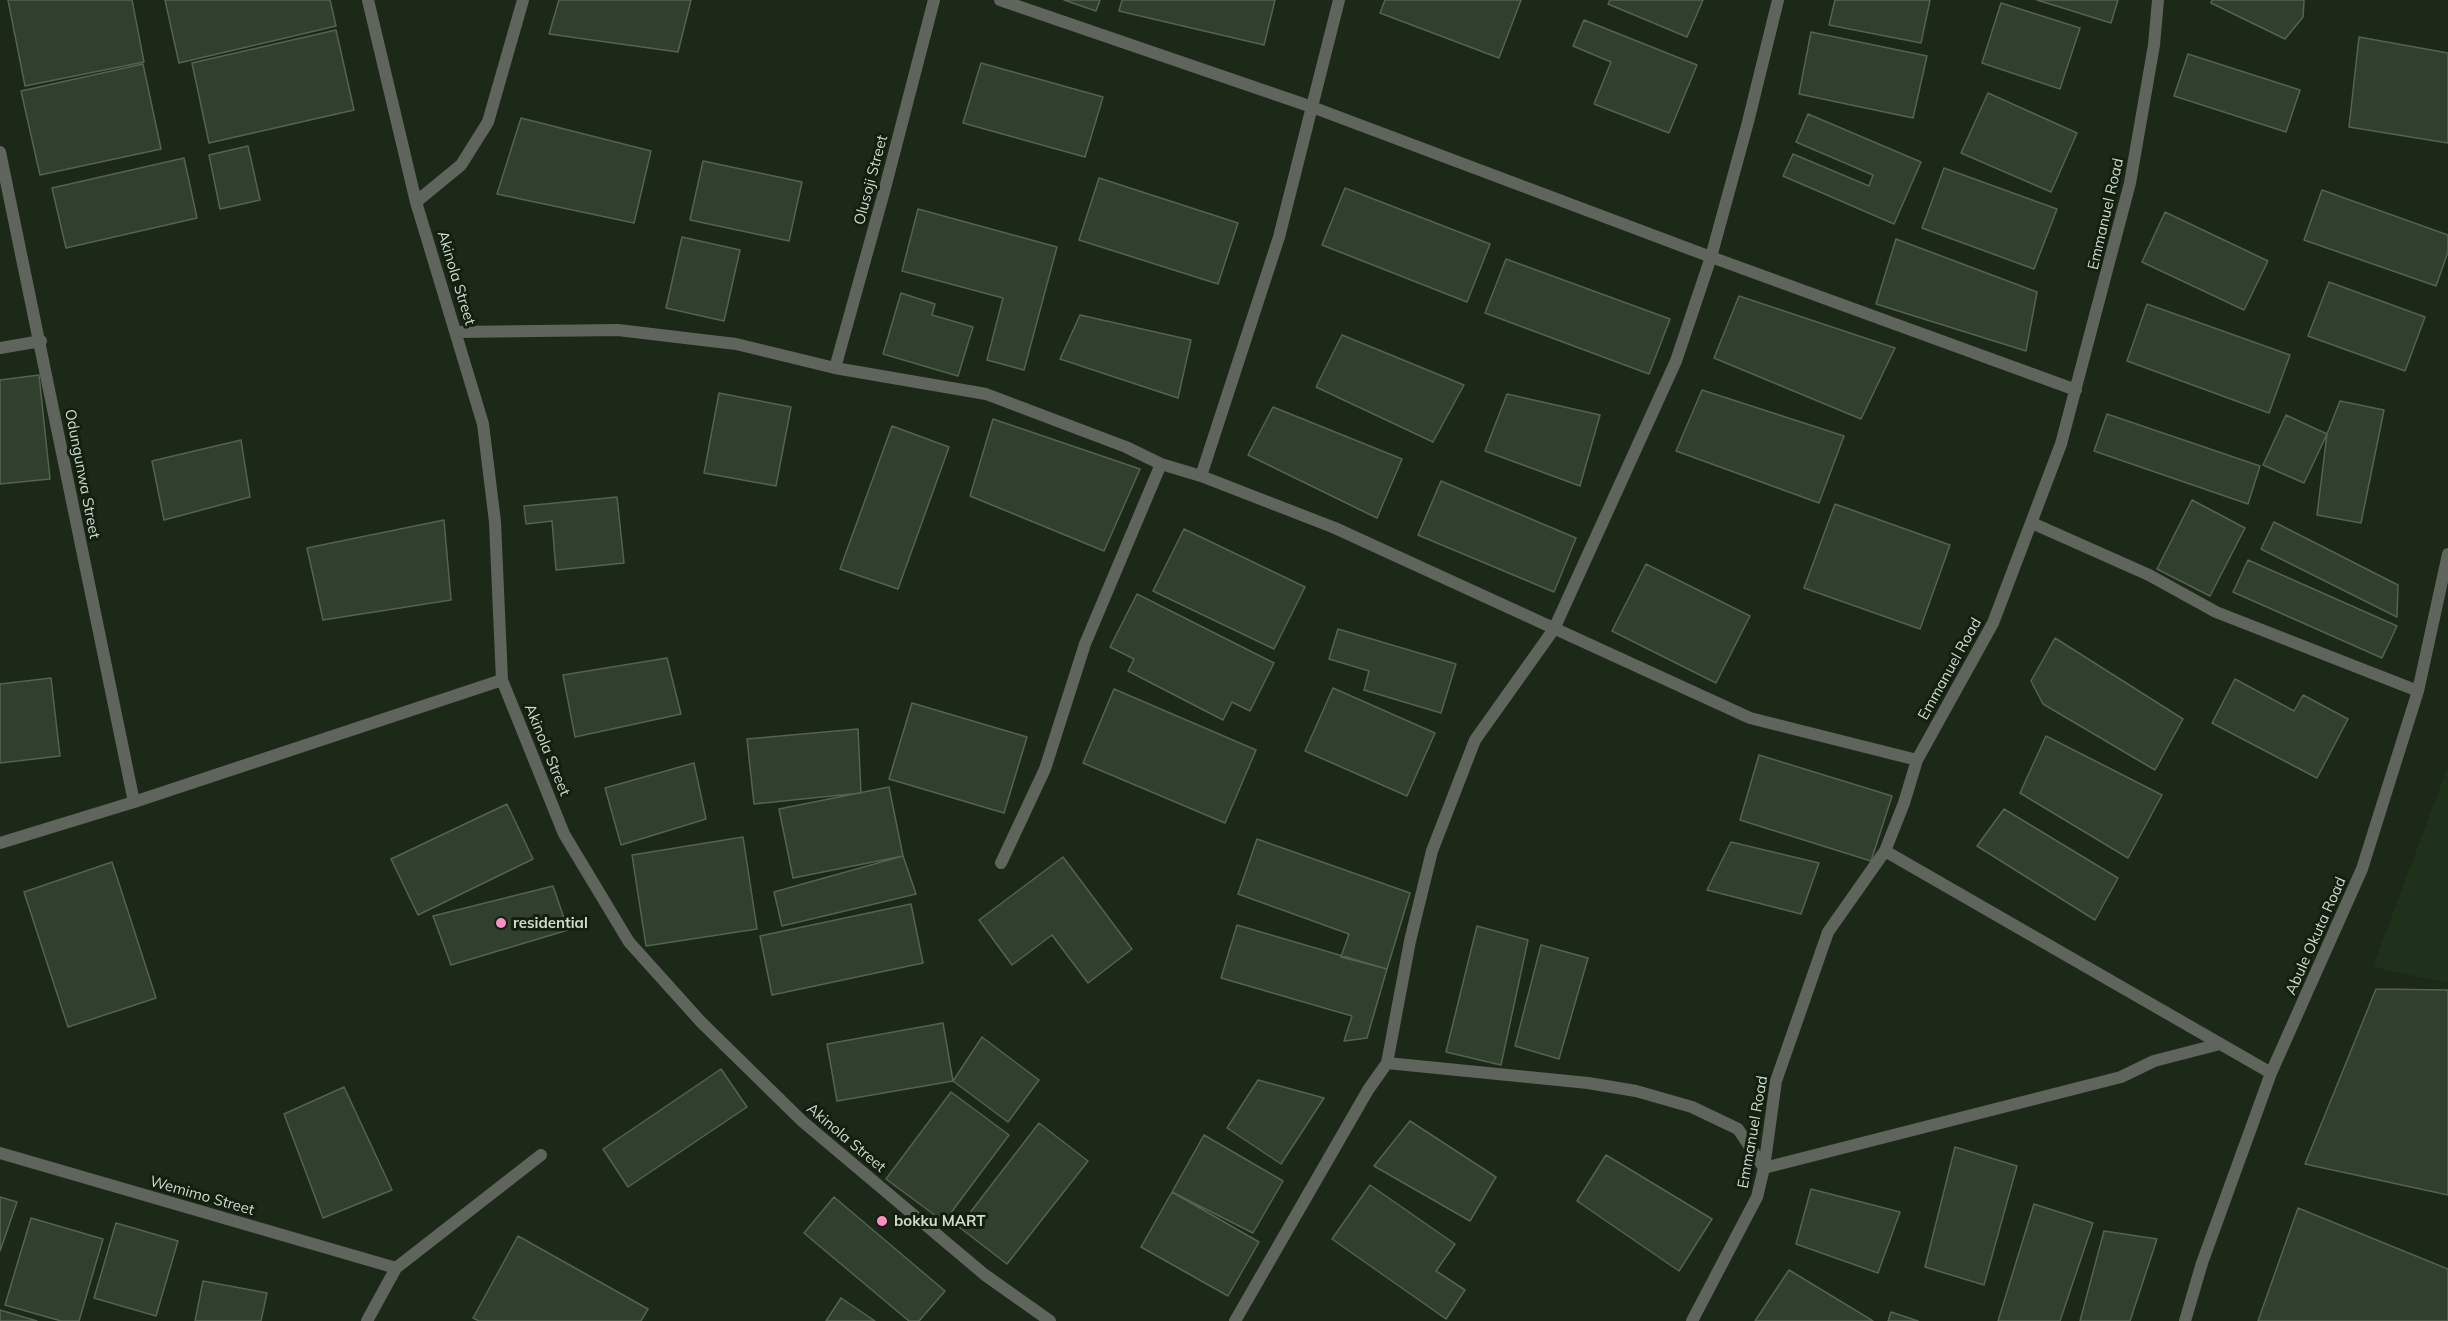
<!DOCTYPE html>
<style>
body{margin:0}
canvas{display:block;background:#1c2919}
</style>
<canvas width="2448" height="1321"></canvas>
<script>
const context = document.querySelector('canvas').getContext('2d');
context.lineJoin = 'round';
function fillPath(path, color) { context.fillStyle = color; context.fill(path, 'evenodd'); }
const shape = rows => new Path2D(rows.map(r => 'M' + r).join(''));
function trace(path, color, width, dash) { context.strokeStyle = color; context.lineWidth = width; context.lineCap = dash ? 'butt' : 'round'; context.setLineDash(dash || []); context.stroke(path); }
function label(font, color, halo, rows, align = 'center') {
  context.font = font + ' Mulish,sans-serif'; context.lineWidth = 6; context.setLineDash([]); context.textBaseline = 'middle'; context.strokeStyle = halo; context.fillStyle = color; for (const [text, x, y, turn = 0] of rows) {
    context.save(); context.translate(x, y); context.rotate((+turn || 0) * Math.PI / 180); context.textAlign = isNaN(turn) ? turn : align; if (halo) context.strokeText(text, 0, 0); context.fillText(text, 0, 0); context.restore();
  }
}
fillPath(shape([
 [2448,767,2448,983,2373,967]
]), '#1f311b');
const building = shape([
 [8,0,132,0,144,62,25,86,8,0],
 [165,0,330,0,336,26,179,63,165,0],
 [559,0,691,0,678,52,549,34,559,0],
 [1064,0,1100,0,1096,11,1064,0],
 [1122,0,1275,0,1264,45,1119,11,1122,0],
 [1385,0,1521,0,1499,58,1380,13,1385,0],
 [1610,0,1703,0,1687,37,1608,4,1610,0],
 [1835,0,1930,0,1921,43,1829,25,1835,0],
 [2037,0,2118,0,2111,23,2037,0],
 [2212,0,2303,0,2304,1,2303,17,2285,39,2211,3,2212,0],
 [2001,3,2080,28,2060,89,1982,63,2001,3],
 [1584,20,1697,65,1669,133,1594,104,1611,62,1573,46,1584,20],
 [336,30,354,110,209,143,192,63,336,30],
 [1811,32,1927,56,1913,118,1799,94,1811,32],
 [2359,37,2448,53,2448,143,2349,127,2359,37],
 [2188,54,2300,90,2286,132,2174,96,2188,54],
 [981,63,1103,97,1085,157,963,123,981,63],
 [143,64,161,149,40,175,21,91,143,64],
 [1988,93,2077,133,2051,192,1961,153,1988,93],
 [1808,114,1921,162,1894,224,1783,176,1793,154,1869,186,1873,175,1796,142,1808,114],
 [521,118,651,151,634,223,497,194,521,118],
 [248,146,260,200,220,209,209,155,248,146],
 [184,158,197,218,66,248,52,188,184,158],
 [703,161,802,182,789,241,690,220,703,161],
 [1944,168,2057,209,2034,269,1922,228,1944,168],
 [1099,178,1238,223,1218,284,1079,240,1099,178],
 [1345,188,1490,244,1467,302,1322,245,1345,188],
 [2322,190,2448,235,2448,252,2436,286,2304,240,2322,190],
 [918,209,1057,247,1024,370,987,360,1003,298,902,271,918,209],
 [2165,212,2268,261,2244,310,2142,262,2165,212],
 [682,237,740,250,724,321,666,308,682,237],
 [1896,239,2037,292,2026,351,1876,304,1896,239],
 [1506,259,1670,319,1649,374,1485,313,1506,259],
 [2329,282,2425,317,2405,371,2308,336,2329,282],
 [901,293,935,304,932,315,973,327,958,376,883,354,901,293],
 [1739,296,1895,348,1861,419,1714,358,1739,296],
 [2147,304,2290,355,2269,413,2127,361,2147,304],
 [1080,315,1191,340,1178,398,1060,359,1080,315],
 [1342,335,1464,385,1433,442,1316,387,1342,335],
 [39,375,50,479,0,484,0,380,39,375],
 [1702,390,1844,436,1819,503,1676,451,1702,390],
 [719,393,791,407,776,486,704,473,719,393],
 [1507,394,1600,415,1580,486,1485,451,1507,394],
 [2340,401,2384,410,2361,523,2317,515,2327,434,2340,401],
 [1273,407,1402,459,1377,518,1248,455,1273,407],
 [2107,414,2260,466,2248,504,2094,451,2107,414],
 [2286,415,2327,434,2304,483,2263,465,2286,415],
 [993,419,1140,469,1104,551,970,496,993,419],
 [892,426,949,447,898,589,840,569,892,426],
 [241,440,250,497,164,520,152,461,241,440],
 [1441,481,1576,538,1554,592,1418,535,1441,481],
 [617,497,624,563,556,570,552,521,526,524,524,506,617,497],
 [2192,500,2245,528,2210,596,2157,569,2192,500],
 [1835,504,1950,545,1920,629,1804,588,1835,504],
 [444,520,451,600,323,620,307,548,444,520],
 [2274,522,2398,585,2397,617,2261,549,2274,522],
 [1184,529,1305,587,1274,649,1153,591,1184,529],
 [2248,560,2397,626,2382,658,2233,592,2248,560],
 [1646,564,1750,616,1716,683,1612,631,1646,564],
 [1137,594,1274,663,1250,711,1232,702,1223,720,1128,671,1134,659,1110,647,1137,594],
 [1338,629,1456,664,1441,713,1364,690,1369,671,1329,659,1338,629],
 [2055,638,2183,719,2155,770,2043,704,2031,681,2055,638],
 [667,658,681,714,575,737,563,675,667,658],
 [51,678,60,756,0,763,0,684,51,678],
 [2235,679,2294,711,2303,695,2348,719,2317,778,2212,723,2235,679],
 [1333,688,1435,733,1407,796,1305,751,1333,688],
 [1114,689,1256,750,1225,823,1083,763,1114,689],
 [912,703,1027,737,1004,813,889,779,912,703],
 [858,729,861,793,754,804,747,739,858,729],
 [2046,736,2162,795,2128,858,2020,793,2046,736],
 [1759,755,1892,796,1871,861,1740,820,1759,755],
 [694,763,706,819,621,845,605,788,694,763],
 [889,787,903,856,793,878,779,809,889,787],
 [507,804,533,859,418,915,391,859,507,804],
 [2004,809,2118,878,2095,920,1977,846,2004,809],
 [743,837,757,929,646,946,632,855,743,837],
 [1257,839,1410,893,1387,969,1341,957,1349,934,1238,894,1257,839],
 [1731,842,1819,863,1801,914,1707,890,1731,842],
 [903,856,916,894,782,926,774,892,903,856],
 [1063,857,1132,949,1088,983,1052,935,1012,965,979,920,1063,857],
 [112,862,156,998,68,1027,24,892,112,862],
 [553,886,568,930,451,965,433,916,553,886],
 [911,904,923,963,772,995,760,936,911,904],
 [1237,925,1387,969,1367,1038,1344,1041,1352,1016,1221,978,1237,925],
 [1477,926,1528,940,1501,1065,1446,1052,1477,926],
 [1541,945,1588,958,1559,1059,1515,1046,1541,945],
 [2376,989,2448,990,2448,1195,2305,1164,2376,989],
 [943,1023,953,1081,837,1101,827,1044,943,1023],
 [982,1037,1039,1080,1008,1122,953,1081,982,1037],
 [721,1069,747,1107,628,1187,603,1149,721,1069],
 [1258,1080,1324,1098,1281,1164,1227,1128,1258,1080],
 [344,1087,392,1190,323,1218,284,1114,344,1087],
 [951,1092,1009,1135,944,1222,886,1179,951,1092],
 [1410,1121,1496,1177,1470,1221,1374,1166,1410,1121],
 [1039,1123,1088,1161,1007,1264,959,1227,1039,1123],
 [1204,1135,1283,1181,1253,1233,1172,1192,1204,1135],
 [1955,1147,2017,1166,1984,1285,1925,1267,1955,1147],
 [1606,1155,1712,1219,1679,1271,1577,1201,1606,1155],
 [1370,1185,1455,1244,1436,1271,1465,1290,1446,1319,1332,1239,1370,1185],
 [1811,1189,1900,1212,1878,1273,1796,1244,1811,1189],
 [1172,1192,1259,1242,1228,1296,1141,1247,1172,1192],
 [0,1197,17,1202,0,1251,0,1197],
 [834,1197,945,1291,919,1321,909,1321,804,1233,834,1197],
 [2034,1204,2093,1223,2060,1321,1998,1321,2034,1204],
 [2298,1208,2448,1269,2448,1321,2258,1321,2298,1208],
 [31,1218,103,1239,79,1321,61,1321,5,1305,31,1218],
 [116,1223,178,1241,156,1316,94,1298,116,1223],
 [2104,1231,2157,1239,2130,1321,2080,1321,2104,1231],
 [518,1236,648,1309,641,1321,479,1321,473,1318,518,1236],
 [1789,1270,1873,1321,1755,1321,1789,1270],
 [203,1281,267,1293,261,1321,195,1321,203,1281],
 [841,1298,875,1321,826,1321,841,1298],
 [0,1310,37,1321,0,1321,0,1310],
 [1891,1312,1918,1321,1888,1321,1891,1312]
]);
fillPath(building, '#313f2e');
trace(building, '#546350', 1.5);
trace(shape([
 [368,0,416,202,483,424,495,522,502,680,564,834,629,942,701,1022,802,1121,985,1275,1050,1321],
 [1000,0,1312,107,1711,257,2076,390],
 [0,152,134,802],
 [416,202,461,165,488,122,523,0],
 [456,332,618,330,736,344,835,368,986,394,1126,447,1161,464,1201,476,1335,528,1750,718,1917,760],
 [0,348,41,341],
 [835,368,884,192,934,0],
 [1201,476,1279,237,1339,0],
 [2032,523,2149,575,2216,612,2418,691],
 [0,843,134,802,502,680],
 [1885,851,2271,1073],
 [1001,863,1045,769,1085,644,1161,464],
 [1387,1063,1588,1083,1636,1091,1692,1107,1738,1129,1764,1168,2121,1077,2154,1061,2220,1044],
 [0,1153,396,1268],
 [367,1321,396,1268,541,1155],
 [1235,1321,1368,1090,1387,1063,1410,941,1432,851,1475,740,1554,629,1676,361,1711,257,1748,122,1778,0],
 [1692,1321,1757,1197,1764,1168,1776,1081,1828,932,1885,851,1904,803,1917,760,1993,623,2061,444,2130,183,2154,45,2158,0],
 [2185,1321,2202,1263,2271,1073,2362,869,2418,691,2448,554]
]), '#5f655d', 12);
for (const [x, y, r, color] of [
 [501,923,6,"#fb8fc5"],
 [882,1221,6,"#fb8fc5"]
]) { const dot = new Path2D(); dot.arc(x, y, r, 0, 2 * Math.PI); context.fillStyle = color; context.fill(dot); trace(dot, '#132010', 2); }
label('15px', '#d0d9ce', '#132010', [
 ["Olusoji Street",871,180,-75],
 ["Emmanuel Road",2106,214,-77],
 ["Akinola Street",456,278,73],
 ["Odungunwa Street",82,474,79],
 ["Emmanuel Road",1950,669,-61],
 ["Akinola Street",547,750,68],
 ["Abule Okuta Road",2316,936,-66],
 ["Emmanuel Road",1753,1132,-80],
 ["Akinola Street",846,1138,40],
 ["Wemimo Street",202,1196,16]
]);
label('bold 15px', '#d0d9ce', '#132010', [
 ["residential",513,923],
 ["bokku MART",894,1221]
], 'left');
</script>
